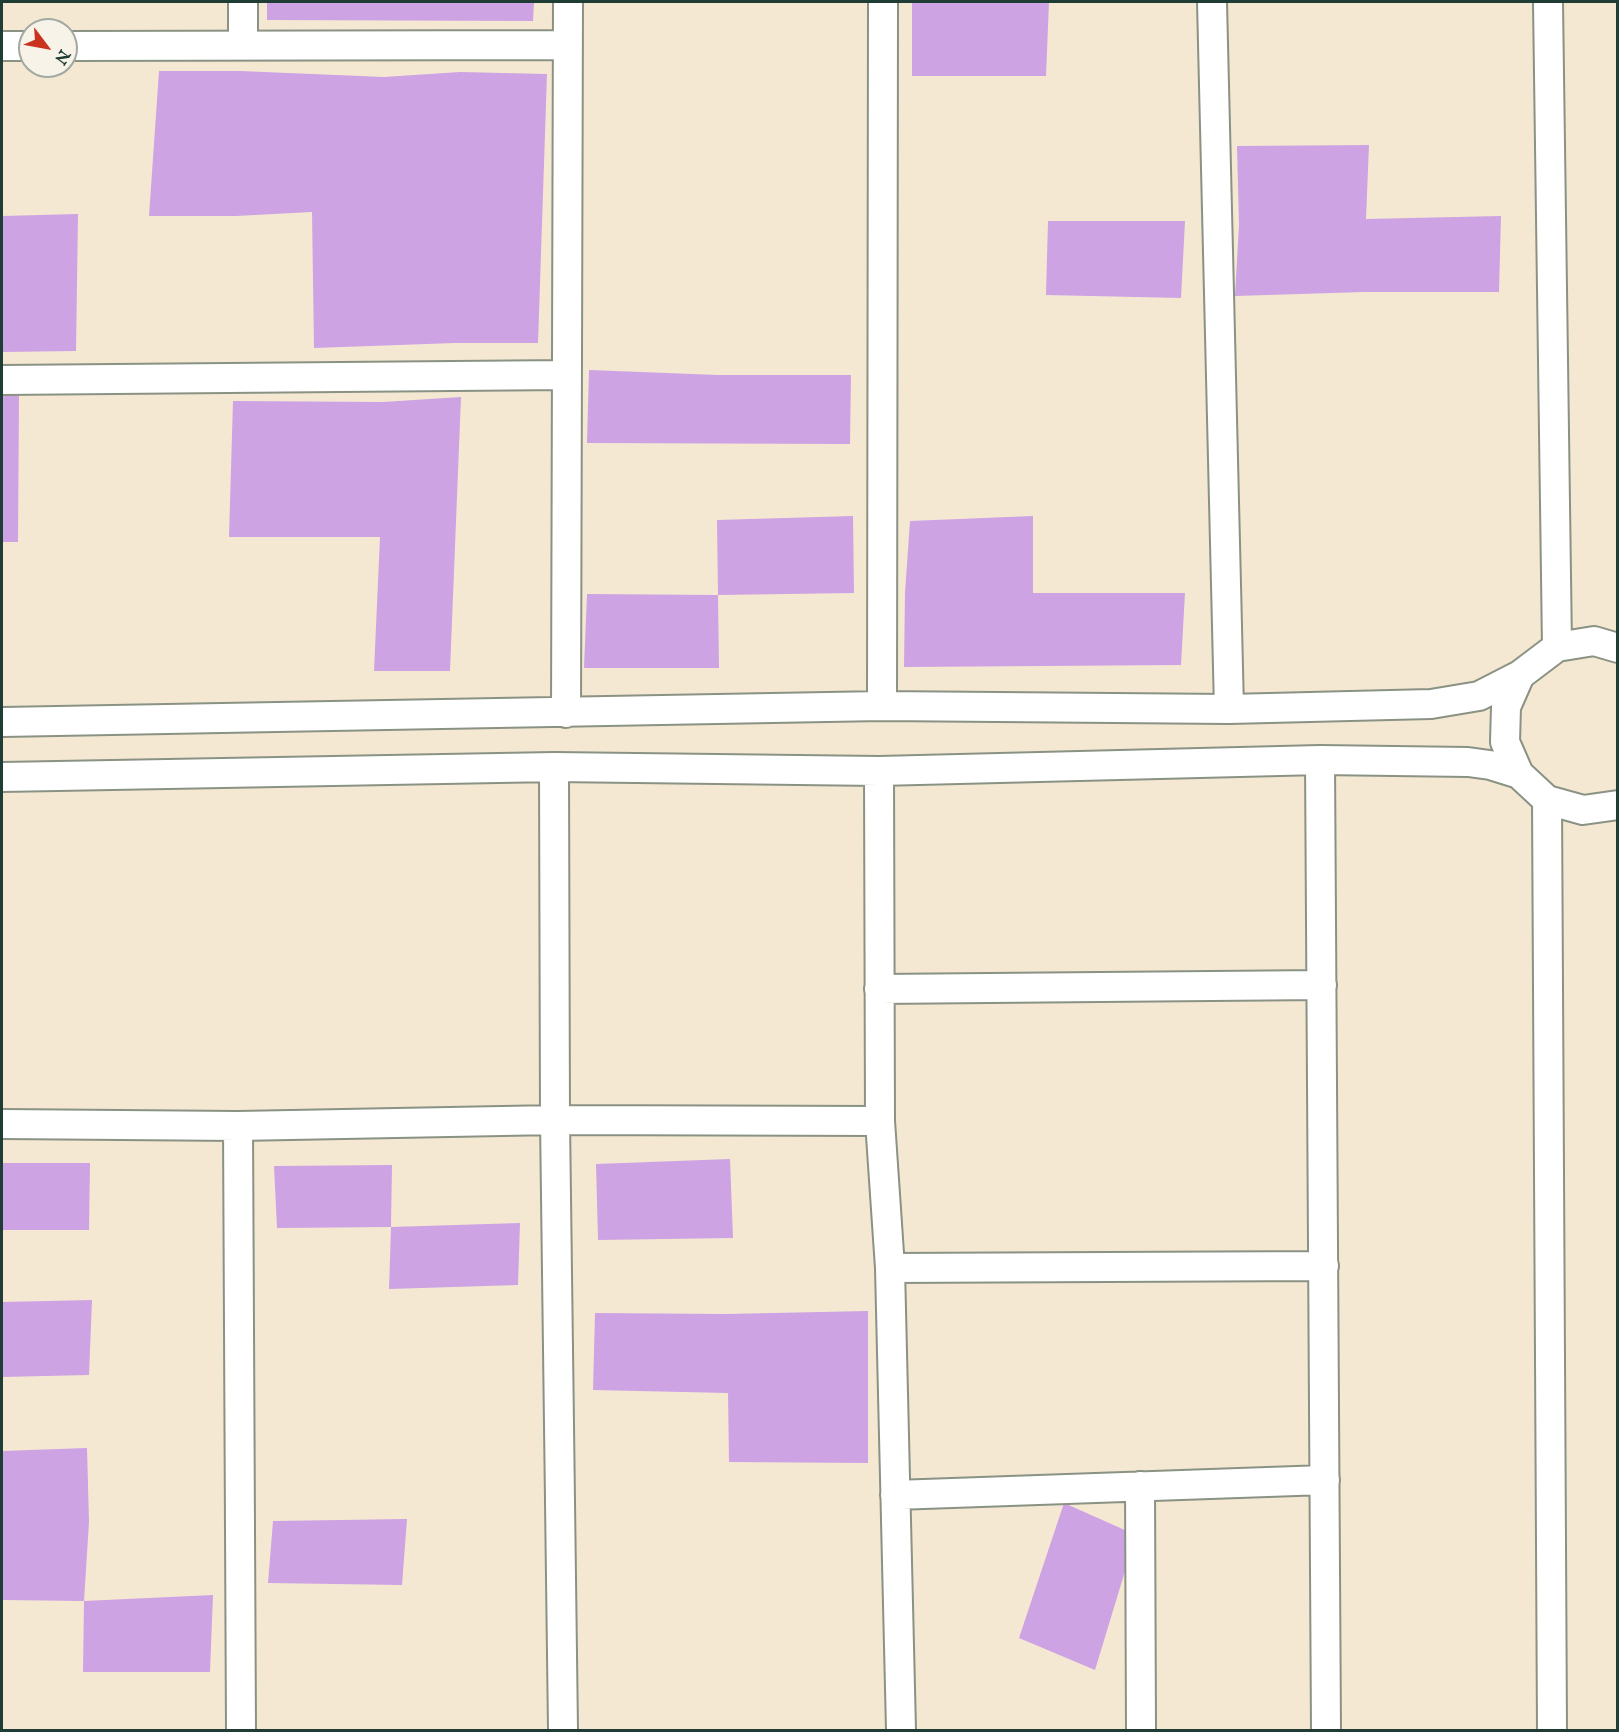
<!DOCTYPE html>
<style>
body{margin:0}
#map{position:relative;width:1619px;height:1732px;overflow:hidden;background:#f4e8d3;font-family:"IM FELL English",serif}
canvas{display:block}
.frame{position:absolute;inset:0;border:3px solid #1f3d34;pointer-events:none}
.north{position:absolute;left:18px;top:18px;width:60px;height:60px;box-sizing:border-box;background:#f7f3e8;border:2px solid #a1aaa0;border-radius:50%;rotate:122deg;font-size:16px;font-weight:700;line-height:24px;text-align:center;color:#1f3d34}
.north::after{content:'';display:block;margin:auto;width:21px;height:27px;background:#c8321e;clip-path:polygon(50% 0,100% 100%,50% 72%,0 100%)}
</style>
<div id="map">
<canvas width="1619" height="1732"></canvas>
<div class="frame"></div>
<div class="north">N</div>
</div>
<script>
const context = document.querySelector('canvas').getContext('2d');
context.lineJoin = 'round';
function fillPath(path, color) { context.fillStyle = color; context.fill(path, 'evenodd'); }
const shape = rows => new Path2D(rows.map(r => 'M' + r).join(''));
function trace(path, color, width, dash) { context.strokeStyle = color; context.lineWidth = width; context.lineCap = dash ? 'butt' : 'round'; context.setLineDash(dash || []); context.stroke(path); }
fillPath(shape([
 [267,2,534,2,533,21,267,20],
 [912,2,1049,2,1046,76,912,76],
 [159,71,240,71,384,77,460,72,547,74,538,343,455,343,314,348,312,212,236,216,149,216],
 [1369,145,1366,219,1501,216,1499,292,1364,292,1235,296,1239,225,1237,146],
 [78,214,76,351,2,352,2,216],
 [1048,221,1185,221,1181,298,1046,295],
 [589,370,718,375,851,375,850,444,587,443],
 [2,394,19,394,18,542,2,542],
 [461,397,450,671,374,671,380,537,229,537,233,401,383,402],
 [853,516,854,593,718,595,717,520],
 [1033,516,1033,593,1185,593,1181,665,904,667,905,593,910,521],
 [587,594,718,595,719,668,584,668],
 [730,1159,733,1238,598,1240,596,1164],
 [2,1163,90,1163,89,1230,2,1230],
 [392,1165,391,1227,520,1223,518,1285,389,1289,391,1227,277,1228,274,1166],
 [92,1300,89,1375,2,1377,2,1302],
 [868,1311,868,1463,729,1462,728,1393,593,1390,595,1313,726,1314],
 [87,1448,89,1522,84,1601,213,1595,210,1672,83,1672,84,1601,2,1600,2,1451],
 [1064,1503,1136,1535,1095,1670,1019,1638],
 [407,1519,402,1585,268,1583,273,1521]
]), '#cda3e3');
const street = shape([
 [243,2,243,45],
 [1212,2,1229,709],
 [1548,2,1557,647],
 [2,46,30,46],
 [66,46,568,45],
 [2,380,566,375],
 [1618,648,1594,641,1557,647,1520,675,1506,707,1505,742,1519,774,1547,800,1583,810,1618,805],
 [882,706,883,2],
 [566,713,568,2],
 [2,722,882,706,1229,709,1431,704,1479,696,1520,675],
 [1320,760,1326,1730],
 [554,767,555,1120,563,1730],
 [879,771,880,1121,890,1268,901,1730],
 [2,777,554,767,879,771,1320,760,1468,762,1490,765,1519,774],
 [1547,800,1552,1730],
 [879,989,1322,985],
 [2,1124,238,1126],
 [890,1268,1324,1266],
 [1140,1486,1141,1730],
 [895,1495,1325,1480],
 [241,1730,238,1126,555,1120,880,1121]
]);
trace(street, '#8a9284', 32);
trace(street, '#fff', 28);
</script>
